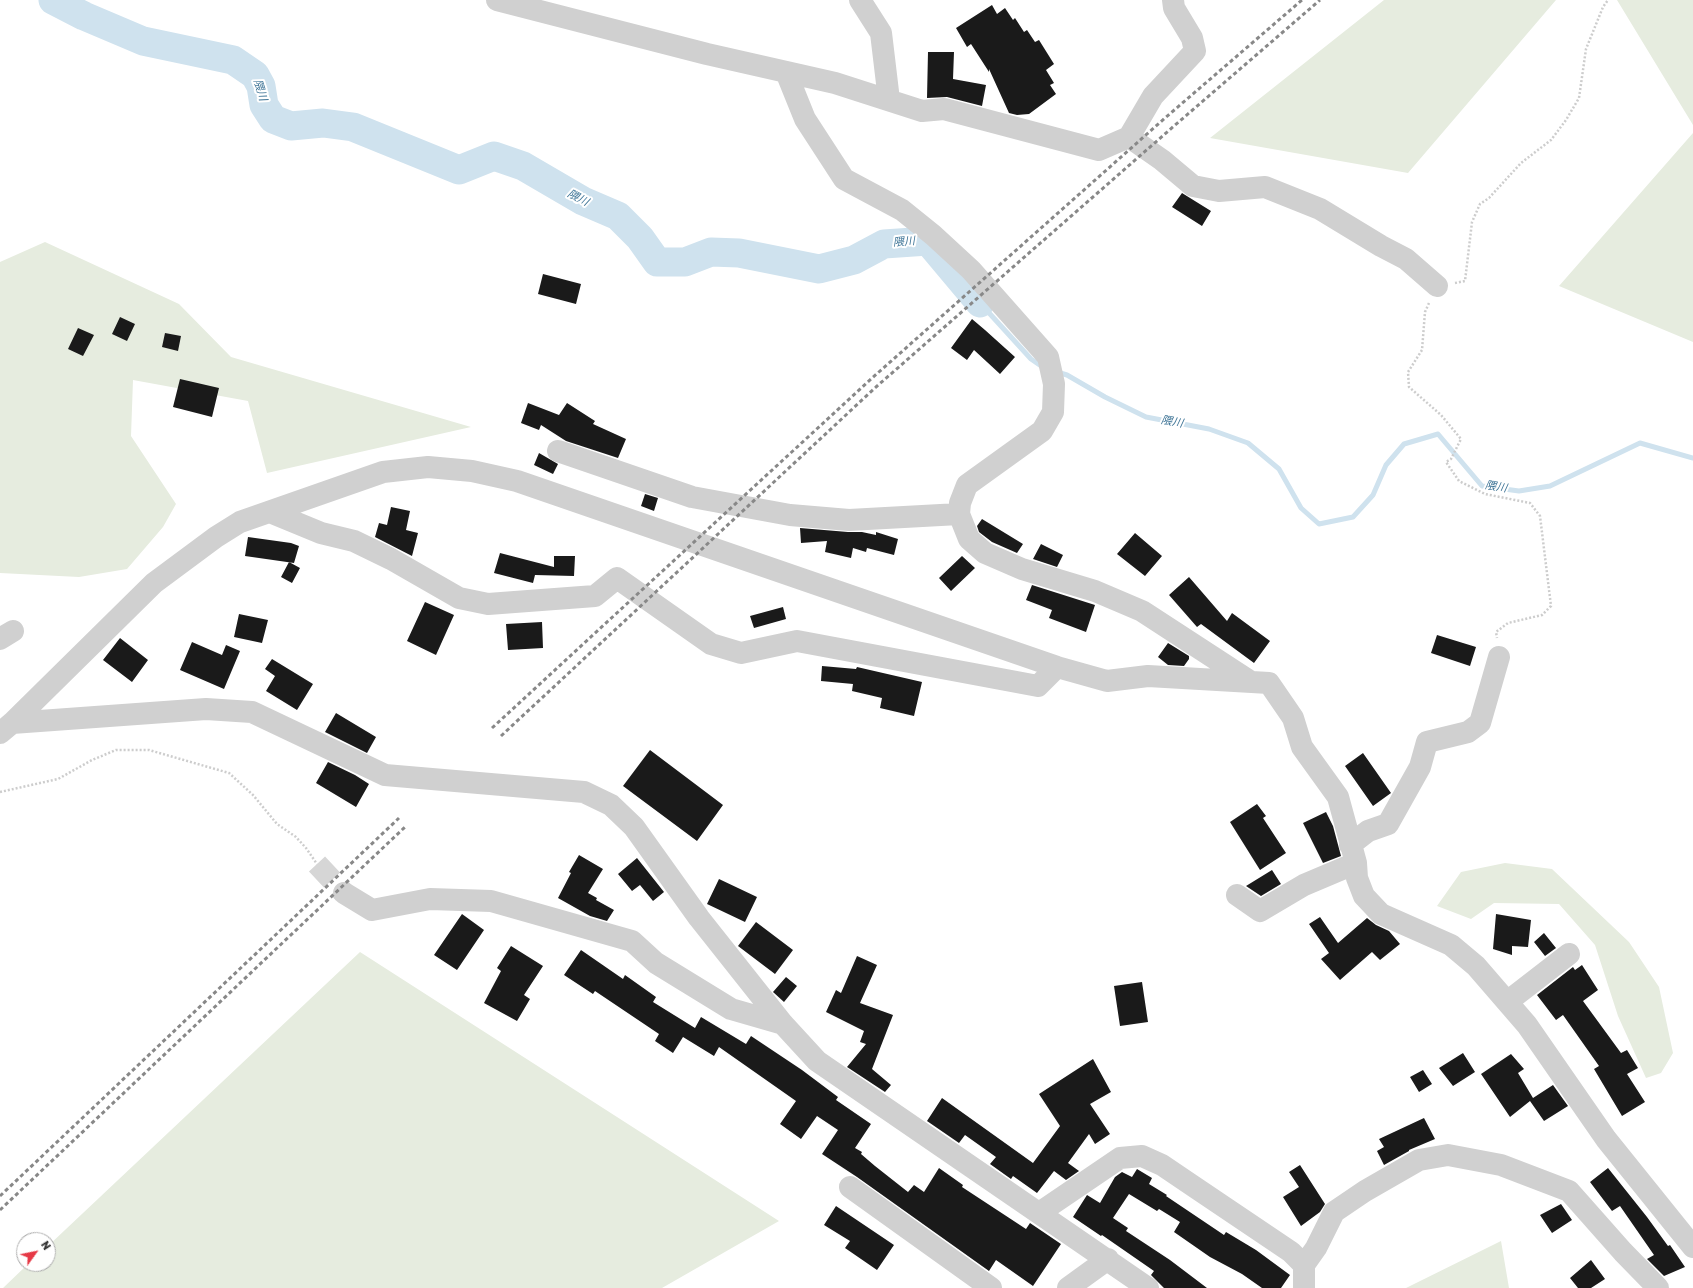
<!DOCTYPE html>
<meta charset="utf-8">
<style>
body{margin:0}
#map{position:relative;width:1693px;height:1288px;overflow:hidden;background:#fff;font-family:Rubik,sans-serif}
canvas{display:block}
.north{position:absolute;left:16px;top:1232px;width:40px;height:40px;box-sizing:border-box;background:#fff;border:1px solid #adadad;border-radius:50%;rotate:57deg;font-size:11px;font-weight:700;line-height:16px;text-align:center;color:#333}
.north::after{content:'';display:block;margin:auto;width:14px;height:18px;background:#e63946;clip-path:polygon(50% 0,100% 100%,50% 72%,0 100%)}
</style>
<div id="map">
<canvas width="1693" height="1288"></canvas>
<div class="north">N</div>
</div>
<script>
const context = document.querySelector('canvas').getContext('2d');
context.lineJoin = 'round';
function fillPath(path, color) { context.fillStyle = color; context.fill(path, 'evenodd'); }
const shape = rows => new Path2D(rows.map(r => 'M' + r).join(''));
function trace(path, color, width, dash) { context.strokeStyle = color; context.lineWidth = width; context.lineCap = dash ? 'butt' : 'round'; context.setLineDash(dash || []); context.stroke(path); }
function label(font, color, halo, rows, align = 'center') {
  context.font = font + ' Rubik,"Noto Sans JP",sans-serif'; context.lineWidth = 4; context.setLineDash([]); context.textBaseline = 'middle'; context.strokeStyle = halo; context.fillStyle = color; for (const [text, x, y, turn = 0] of rows) {
    context.save(); context.translate(x, y); context.rotate((+turn || 0) * Math.PI / 180); context.textAlign = isNaN(turn) ? turn : align; if (halo) context.strokeText(text, 0, 0); context.fillText(text, 0, 0); context.restore();
  }
}
fillPath(shape([
 [1384,0,1556,0,1408,173,1210,138],
 [1617,0,1693,0,1693,125],
 [1693,133,1693,342,1559,286],
 [45,242,179,304,231,357,471,427,267,473,248,401,133,380,131,436,176,504,163,527,127,569,79,577,0,573,0,262],
 [1505,863,1552,869,1629,942,1659,987,1673,1053,1661,1073,1646,1078,1618,1016,1595,945,1559,904,1494,903,1471,919,1437,906,1461,872],
 [360,952,779,1221,662,1288,3,1288,28,1264,48,1264,48,1246],
 [1501,1241,1509,1288,1406,1288]
]), '#e6ecdf');
trace(shape([
 [980,303,1031,359,1044,368],
 [1057,372,1067,375,1105,397,1146,417,1209,429,1248,443,1279,469,1301,508,1319,524,1353,517,1373,495,1386,465,1404,444,1438,434,1482,486,1519,491,1550,486,1640,443,1693,458]
]), '#cfe2ee', 5);
trace(shape([
 [53,0,84,16,143,41,233,60,255,75,261,86,264,105,273,119,291,126,323,123,353,127,459,170,494,156,523,166,583,201,618,216,640,238,657,262,685,262,711,252,739,253,819,269,854,260,884,244,928,241,980,303]
]), '#cfe2ee', 29);
fillPath(shape([
 [992,5,997,14,1005,8,1013,20,1015,18,1024,32,1027,30,1035,42,1039,40,1054,64,1046,70,1054,83,1050,85,1056,94,1029,114,1017,115,1009,113,989,69,989,72,971,44,967,47,956,28],
 [928,52,954,52,953,79,986,85,982,106,947,97,927,98],
 [1182,193,1211,211,1202,226,1172,207],
 [543,274,581,284,576,304,538,294],
 [120,317,135,324,127,341,112,334],
 [972,319,985,330,1015,357,1000,374,974,350,967,360,951,348],
 [78,328,94,335,83,356,68,349],
 [165,333,181,336,178,351,162,347],
 [180,379,219,388,212,417,173,407],
 [528,403,559,415,567,403,595,421,593,424,626,439,618,458,566,441,541,425,539,430,521,423],
 [539,453,558,464,553,474,534,465],
 [645,494,658,498,654,511,641,506],
 [391,507,410,511,406,530,418,533,412,556,375,537,379,523,387,525],
 [982,519,1023,544,1017,553,992,542,979,532,977,526],
 [800,528,848,532,862,532,876,535,876,532,898,539,894,555,867,548,866,552,853,548,851,558,825,552,827,541,801,543],
 [1135,533,1162,556,1145,576,1117,554],
 [248,537,291,543,299,546,294,563,245,556],
 [1041,544,1063,555,1057,567,1033,559],
 [500,553,554,567,554,556,575,556,574,576,535,575,533,583,494,573],
 [962,556,975,568,951,591,939,578],
 [289,562,300,568,292,583,281,577],
 [1189,577,1227,621,1232,613,1270,641,1254,663,1201,624,1197,627,1169,595],
 [1032,585,1095,605,1086,632,1049,618,1052,610,1026,600],
 [425,602,454,615,436,655,407,641],
 [783,607,786,619,754,628,750,616],
 [239,614,268,620,262,643,234,637],
 [542,622,543,648,508,650,506,624],
 [1437,635,1476,647,1470,666,1431,653],
 [120,638,148,660,132,682,103,660],
 [192,642,222,655,226,645,240,651,224,689,180,670],
 [1168,643,1189,656,1189,659,1184,666,1168,665,1158,657],
 [272,659,313,684,297,710,266,691,275,676,265,669],
 [822,666,856,669,857,667,922,682,914,716,880,708,882,698,852,691,853,684,821,681],
 [336,713,376,737,367,753,325,732],
 [650,750,723,805,697,841,623,786],
 [1363,753,1391,793,1373,806,1345,766],
 [328,762,355,775,369,784,356,807,316,783],
 [1257,804,1266,816,1263,818,1286,853,1260,870,1230,822],
 [1326,812,1333,826,1341,856,1323,863,1303,823],
 [579,855,603,869,588,893,597,898,596,900,614,910,607,921,590,916,558,898,571,873,569,872],
 [637,858,664,892,653,901,640,885,632,891,618,874],
 [1272,870,1281,884,1261,896,1246,886],
 [719,879,757,897,745,922,707,904],
 [462,914,484,930,457,970,434,955],
 [1496,914,1531,920,1528,947,1512,946,1512,955,1493,949],
 [1320,917,1338,943,1367,918,1376,925,1389,931,1400,944,1380,960,1372,952,1340,980,1321,959,1329,953,1309,924],
 [756,922,793,950,775,974,738,946],
 [1544,933,1556,948,1545,956,1534,942],
 [511,946,543,966,524,995,530,999,517,1021,484,1003,501,971,497,968],
 [581,950,623,979,625,975,656,997,653,1002,695,1028,701,1017,746,1044,751,1036,802,1070,838,1097,836,1100,871,1124,855,1148,862,1152,861,1154,875,1166,908,1192,914,1185,924,1192,939,1168,963,1185,962,1187,1026,1229,1030,1223,1061,1244,1033,1286,996,1260,989,1271,857,1177,822,1154,838,1130,817,1116,801,1139,780,1124,796,1101,719,1047,714,1056,683,1037,673,1053,655,1041,659,1034,595,991,593,994,564,975],
 [857,956,877,965,860,1003,893,1015,872,1069,891,1085,885,1092,847,1067,866,1044,860,1042,864,1031,826,1012,836,990,841,993],
 [1582,965,1598,990,1583,1001,1621,1053,1627,1050,1638,1068,1627,1074,1645,1102,1622,1116,1594,1069,1599,1066,1563,1015,1556,1020,1537,995,1573,967,1575,970],
 [786,977,797,986,784,1002,773,992],
 [1142,982,1148,1022,1120,1026,1114,986],
 [1463,1053,1475,1072,1453,1086,1439,1068],
 [1511,1054,1524,1069,1518,1073,1533,1098,1553,1085,1568,1106,1544,1121,1530,1101,1510,1117,1481,1074],
 [1093,1059,1111,1092,1090,1104,1110,1134,1095,1144,1089,1134,1068,1163,1079,1171,1066,1180,1054,1171,1037,1193,1013,1176,1011,1179,990,1164,996,1157,965,1135,959,1143,927,1121,942,1098,1033,1163,1060,1126,1039,1094],
 [1423,1070,1432,1084,1419,1092,1410,1077],
 [1424,1118,1435,1139,1409,1150,1409,1151,1384,1165,1377,1151,1384,1147,1379,1139],
 [1300,1165,1325,1204,1320,1212,1301,1226,1283,1197,1299,1187,1289,1172],
 [1608,1168,1647,1217,1668,1246,1670,1245,1685,1267,1664,1276,1647,1259,1654,1255,1620,1206,1612,1211,1590,1182],
 [1137,1169,1152,1178,1149,1184,1167,1195,1166,1196,1224,1235,1226,1232,1256,1250,1290,1275,1281,1288,1262,1288,1242,1274,1210,1257,1174,1232,1180,1222,1159,1209,1157,1211,1129,1194,1113,1218,1128,1228,1126,1231,1170,1260,1207,1288,1164,1288,1151,1275,1154,1271,1102,1235,1101,1236,1073,1217,1087,1195,1100,1203,1115,1177,1122,1172,1132,1177],
 [1561,1204,1572,1220,1552,1233,1540,1215],
 [836,1206,894,1245,877,1270,845,1248,850,1241,824,1225],
 [1591,1260,1605,1279,1591,1288,1578,1288,1570,1278]
]), '#1a1a1a');
trace(shape([
 [317,864,344,893]
]), '#d6d6d6', 22, [22, 11]);
trace(shape([
 [1455,283,1465,281,1472,222,1480,204,1489,198,1521,163,1551,140,1566,120,1579,98,1586,49,1603,7,1608,0],
 [1429,303,1425,312,1422,350,1408,372,1409,387,1441,415,1461,439,1451,459,1446,462,1459,481,1485,494,1530,503,1540,516,1551,606,1542,615,1508,623,1496,632,1497,638],
 [0,792,58,779,92,760,116,750,149,750,229,773,253,795,277,824,296,837,306,848,317,864]
]), '#cdcdcd', 2.5, [2, 2]);
trace(shape([
 [497,0,707,54,835,83,922,111,944,109,1099,150,1129,137,1153,96,1195,51,1192,38,1174,8,1173,0],
 [860,0,881,33,889,100],
 [786,72,805,119,844,179,902,210,933,235,971,270,1048,357,1054,384,1053,412,1042,431,967,485,960,503,959,514,969,539,985,553,1022,569,1095,591,1142,611,1248,680],
 [1129,137,1162,160,1193,186,1219,191,1265,187,1320,209,1381,246,1406,259,1437,286],
 [558,451,692,497,790,515,849,520,959,514],
 [270,512,321,533,354,541,391,559,459,598,488,604,595,596,617,578,711,644,741,653,797,641,1038,686,1057,667],
 [0,639,13,631],
 [12,723,206,709,252,712,385,775,584,792,611,805,634,827,699,918,783,1024,817,1061,1148,1288],
 [0,733,12,723,154,583,216,537,240,522,383,472,428,467,472,471,517,481,1057,667,1107,681,1148,676,1269,683,1293,718,1302,747,1338,797,1356,863,1357,878,1364,896,1381,914,1451,945,1476,966,1527,1025,1606,1139,1693,1247],
 [1350,845,1368,831,1388,824,1420,767,1427,742,1468,732,1480,723,1499,657],
 [344,893,372,910,430,899,491,901,632,941,656,963,731,1009,783,1024],
 [1237,895,1260,911,1304,885,1356,863],
 [1507,1002,1569,954],
 [850,1187,991,1288],
 [1039,1213,1120,1158,1142,1156,1162,1165,1196,1188,1291,1252,1304,1265],
 [1068,1288,1108,1259],
 [1304,1288,1304,1265,1316,1248,1334,1212,1365,1191,1419,1160,1448,1155,1501,1165,1569,1191,1623,1252,1658,1288]
]), '#d0d0d0', 22);
trace(shape([
 [492,728,871,379,1165,118,1302,0],
 [501,736,876,387,1174,126,1320,0],
 [0,1196,399,818],
 [0,1210,405,827]
]), '#888', 3, [4, 3]);
label('italic 11px', '#3f7597', '#fff', [
 ["隈川",260,90,73],
 ["隈川",578,198,28],
 ["隈川",904,242,-5],
 ["隈川",1172,422,11],
 ["隈川",1496,487,10]
]);
</script>
